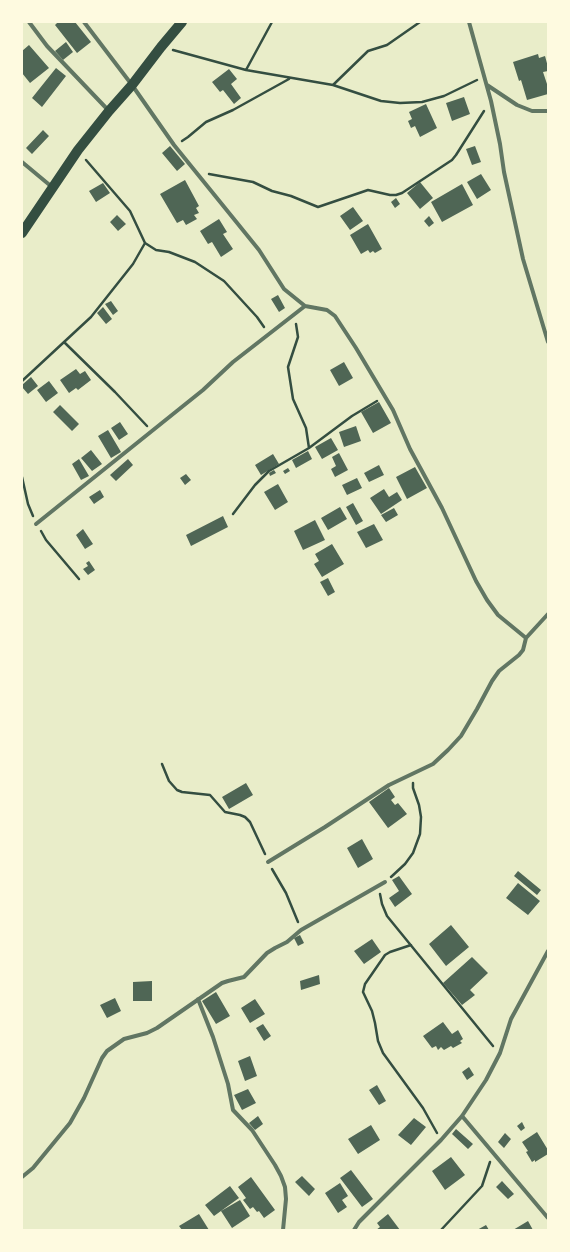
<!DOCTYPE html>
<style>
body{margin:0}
#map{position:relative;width:570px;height:1252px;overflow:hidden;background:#e9edc9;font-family:"Asap Condensed",sans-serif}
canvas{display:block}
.frame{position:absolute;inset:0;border:23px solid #fefae0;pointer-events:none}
</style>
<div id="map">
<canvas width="570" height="1252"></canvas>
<div class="frame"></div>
</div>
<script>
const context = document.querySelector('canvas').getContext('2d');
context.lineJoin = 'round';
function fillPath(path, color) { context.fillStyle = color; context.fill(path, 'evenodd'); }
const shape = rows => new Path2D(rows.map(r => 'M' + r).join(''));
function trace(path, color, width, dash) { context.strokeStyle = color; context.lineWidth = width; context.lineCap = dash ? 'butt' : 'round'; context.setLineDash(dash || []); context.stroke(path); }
fillPath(shape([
 [58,22,75,22,91,42,77,53,55,25],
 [66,42,73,52,63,60,55,51],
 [29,45,49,68,30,83,22,73,22,51],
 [538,54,539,58,545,56,548,67,548,71,543,72,548,87,548,94,527,100,521,80,519,81,513,62],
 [56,68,66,76,42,107,32,98],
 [229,69,237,79,231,84,241,98,234,104,223,90,220,92,212,82],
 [464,97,470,114,452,121,446,103],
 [426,104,437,128,420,137,415,126,411,128,408,121,412,119,409,112],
 [43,130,49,136,32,154,26,148],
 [170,146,185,164,177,171,162,153],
 [475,146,481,162,472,165,466,149],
 [481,174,491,190,477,199,467,182],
 [185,180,199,206,196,208,199,213,194,215,197,219,186,225,183,220,177,223,160,194],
 [420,182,433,198,420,209,407,193],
 [103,183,110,193,96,202,89,191],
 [462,184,473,205,442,222,431,202],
 [396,198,400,204,395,208,391,202],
 [353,207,363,221,350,230,340,216],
 [117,215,126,224,118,231,110,222],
 [429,216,434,223,429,227,424,221],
 [219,219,227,232,223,234,233,249,221,257,212,242,208,244,200,231],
 [368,224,382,249,375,253,373,251,370,253,368,250,361,254,350,235],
 [278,295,285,308,279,312,271,299],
 [111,301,118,311,113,315,105,304],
 [103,307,112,319,106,324,97,313],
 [344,362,353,378,339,386,330,370],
 [76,369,80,374,85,371,91,380,78,390,76,388,69,393,60,380],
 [31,377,38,386,28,394,22,387,22,385],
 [49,381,58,393,46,402,37,390],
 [379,402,391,423,373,433,361,412],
 [60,405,79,424,72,431,53,412],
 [120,422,128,434,119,440,111,428],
 [356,426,361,441,344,447,339,432],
 [108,430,121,452,111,458,98,436],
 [331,438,338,450,322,459,315,447],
 [91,450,102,464,92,471,81,458],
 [308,451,312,459,296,468,292,460],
 [339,453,348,470,335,477,331,469,336,466,332,457],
 [273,454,279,464,261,475,255,465],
 [79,459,89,476,81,480,72,464],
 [128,459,133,465,116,481,110,475],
 [379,465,384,475,369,482,364,473],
 [415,467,427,488,407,499,396,477],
 [288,468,290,471,285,474,283,471],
 [274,470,276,473,270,476,269,473],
 [186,474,191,480,185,485,180,478],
 [357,478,362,488,347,495,342,485],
 [278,484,288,502,275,510,264,492],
 [384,489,389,497,397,492,402,500,381,514,370,498],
 [100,490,104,497,94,504,89,497],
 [353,503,363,521,356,525,346,507],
 [340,507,347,519,328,530,321,518],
 [394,508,398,515,386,522,381,515],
 [223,516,228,527,191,546,186,535],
 [315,520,325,540,303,550,294,531],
 [374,524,383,540,366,548,357,532],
 [83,529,93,544,85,549,76,535],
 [332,544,344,564,322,577,314,564,319,561,315,554],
 [89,561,95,570,88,575,83,569,88,566,86,563],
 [328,578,335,592,328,596,320,582],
 [246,783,253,795,229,809,222,797],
 [389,788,395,797,391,800,395,805,398,803,407,814,388,828,369,802],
 [362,839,373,859,358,868,347,848],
 [518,871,541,890,537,895,514,876],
 [399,876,412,894,395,907,389,898,399,891,392,880],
 [518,883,540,901,528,915,506,898],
 [451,925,469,947,446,966,429,944],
 [300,935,304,943,298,946,294,938],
 [372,939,381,952,364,964,354,951],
 [472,957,488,973,470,990,475,995,462,1005,443,983],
 [319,975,320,984,301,990,300,981],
 [152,981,152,1001,133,1001,133,982],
 [216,992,230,1016,216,1024,202,1001],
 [115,998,121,1011,107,1018,100,1005],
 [255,999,265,1014,250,1023,241,1008],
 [443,1022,452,1034,458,1030,463,1039,460,1041,462,1043,453,1048,451,1046,444,1050,441,1047,438,1050,436,1046,432,1048,423,1036],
 [263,1024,271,1036,264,1041,256,1028],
 [250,1056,257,1076,245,1081,238,1061],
 [469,1067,474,1075,467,1080,462,1072],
 [377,1085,386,1101,379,1105,369,1090],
 [248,1089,256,1103,242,1110,234,1095],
 [258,1116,263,1124,255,1130,249,1123],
 [414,1118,426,1127,411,1145,398,1135],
 [522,1122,525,1128,521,1131,517,1126],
 [371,1125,380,1140,358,1154,348,1139],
 [456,1129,473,1144,468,1149,452,1134],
 [537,1132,548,1150,548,1154,535,1162,535,1160,532,1162,526,1152,528,1151,522,1142],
 [505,1133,511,1139,504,1148,498,1142],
 [451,1157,465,1175,445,1190,432,1171],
 [351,1170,373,1199,362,1207,340,1178],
 [302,1176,315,1189,309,1196,295,1182],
 [251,1177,275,1210,264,1218,259,1211,257,1212,253,1207,250,1209,243,1200,246,1198,238,1187],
 [502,1181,514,1194,508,1199,496,1187],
 [340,1183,348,1196,342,1200,347,1207,338,1213,325,1193],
 [230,1186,239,1198,214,1216,205,1205],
 [240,1200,250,1216,232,1228,221,1211],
 [199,1214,209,1230,182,1230,179,1226],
 [388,1214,400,1230,376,1230,380,1227,377,1223],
 [528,1221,533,1230,513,1230],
 [486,1225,489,1230,477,1230]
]), '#4f6655');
trace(shape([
 [173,50,246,70,333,85,381,101,400,103,422,102,444,96,477,80],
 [246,70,272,22],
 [333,85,368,51,387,45,420,22],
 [182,141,188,137,206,122,233,110,289,79],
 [86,160,130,211,145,243,156,250,169,252,195,262,224,281,257,317,264,327],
 [209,174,253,182,272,191,291,196,318,207,368,190,390,195,396,195,402,193,452,160,456,155,484,111],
 [296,324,298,337,288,367,293,399,306,428,309,448],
 [64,342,115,392,147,426],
 [22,381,91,317,133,264,145,243],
 [22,477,28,504,33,516],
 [233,514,255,485,269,471,309,448,352,416,377,401],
 [41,531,46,540,79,579],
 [162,764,169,781,177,790,182,792,210,795,225,812,240,815,245,817,250,822,265,854],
 [272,869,286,893,298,922],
 [391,877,405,864,413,853,420,834,421,817,419,805,413,788,413,783],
 [380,894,382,904,387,916,493,1046],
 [411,945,390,952,385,955,365,984,363,992,372,1011,375,1023,378,1041,383,1053,423,1108,437,1133],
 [441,1230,482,1186,490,1162]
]), '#344e41', 2.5);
trace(shape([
 [29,22,47,46,109,111],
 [84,22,132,85,174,145,259,250,284,289,305,306,327,310,335,316,356,348,393,410,410,449,442,508,476,581,487,600,498,615,526,638],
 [469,22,491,101,500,144,504,172,523,259,548,342],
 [487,85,517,105,532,111,548,111],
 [22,162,52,187],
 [36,524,203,390,233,362,305,306],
 [268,862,325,827,389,785,433,764,448,750,461,736,477,709,492,681,499,671,519,655,523,650,526,638,548,614],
 [198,999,213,1037,228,1084,233,1110,252,1130,275,1165,281,1176,285,1187,286,1199,283,1230],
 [462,1116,548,1218],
 [22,1177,33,1168,70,1123,84,1098,102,1058,107,1051,124,1039,147,1033,157,1028,222,983,228,981,244,977,267,953,275,948,287,942,301,930,385,882],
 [354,1230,359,1222,441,1140,462,1116,486,1080,500,1053,511,1019,548,951]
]), '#617663', 4);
trace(shape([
 [22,233,78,150,109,111,132,85,161,47,182,22]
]), '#344e41', 10);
</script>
